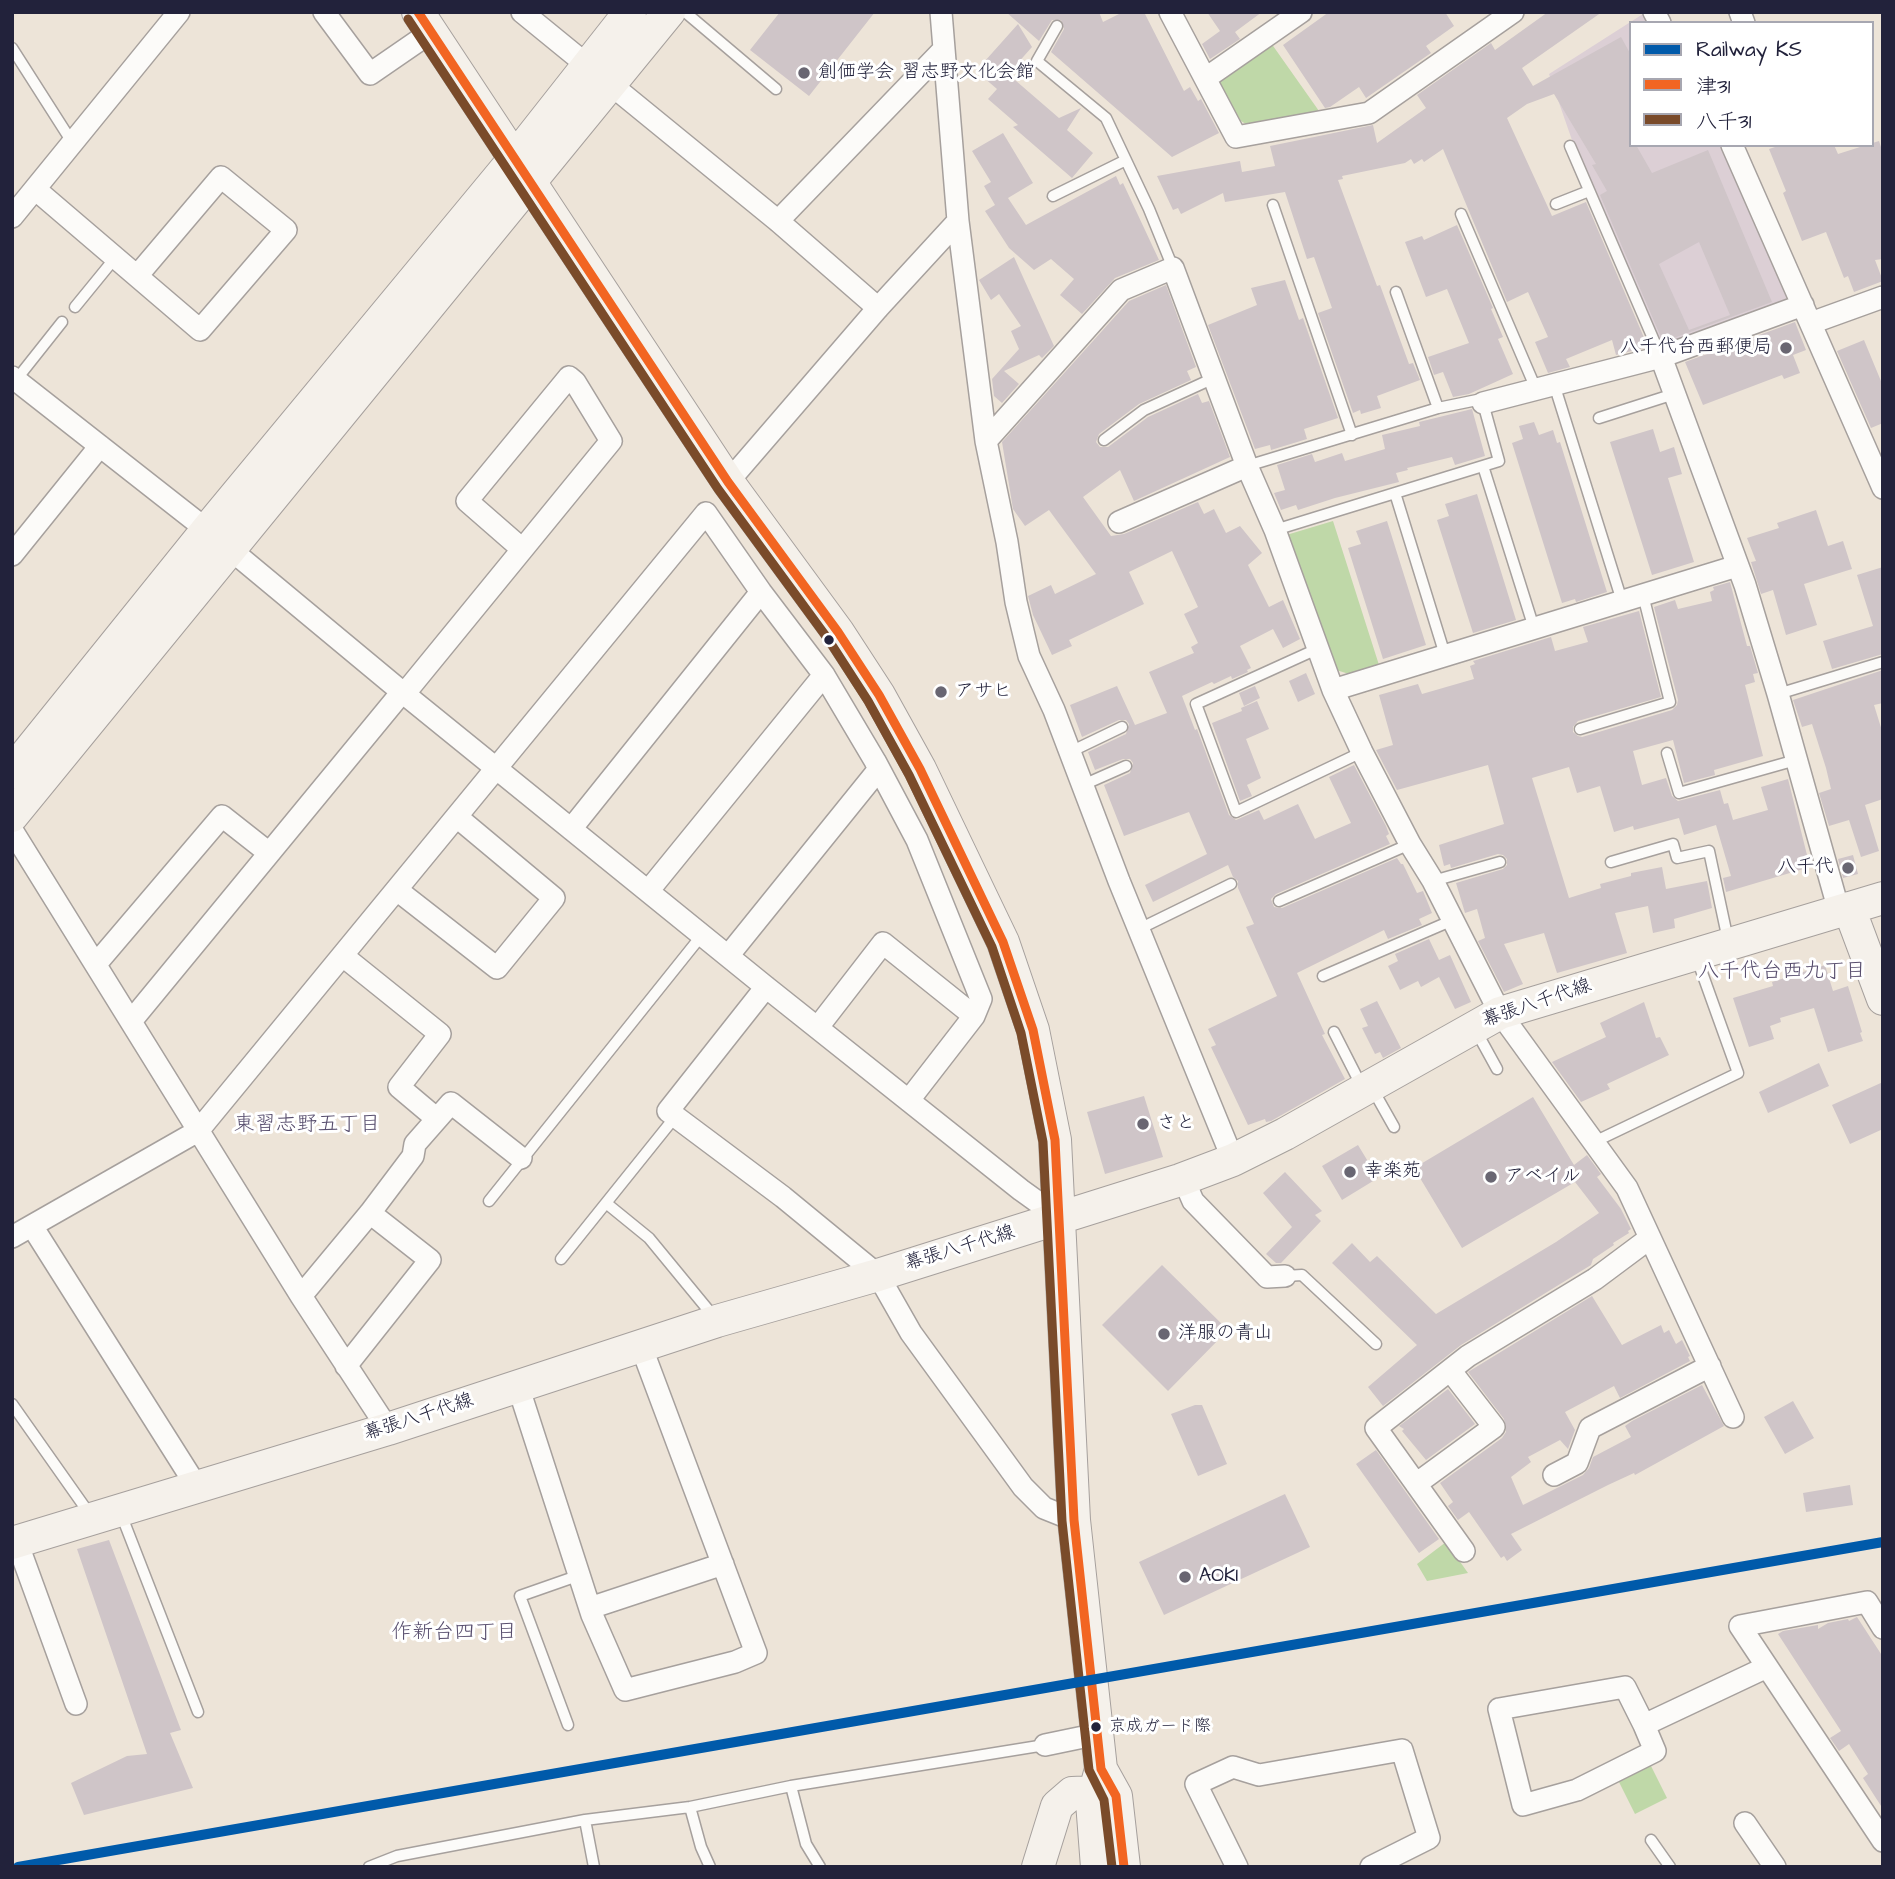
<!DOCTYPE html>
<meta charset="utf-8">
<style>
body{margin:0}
#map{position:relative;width:1895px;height:1879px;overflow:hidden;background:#ede4d8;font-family:"Architects Daughter","Klee One",sans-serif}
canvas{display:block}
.frame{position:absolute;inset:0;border:14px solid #22223b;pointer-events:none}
.legend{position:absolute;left:1629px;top:21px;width:245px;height:126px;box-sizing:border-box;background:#fff;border:2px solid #a7a7b1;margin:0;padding:9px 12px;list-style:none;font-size:21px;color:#22223b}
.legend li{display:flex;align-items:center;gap:14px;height:35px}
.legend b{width:35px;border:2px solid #a7a7b1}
</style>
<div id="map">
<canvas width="1895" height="1879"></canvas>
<div class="frame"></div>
<ul class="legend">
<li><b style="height:9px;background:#005aaa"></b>Railway KS</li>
<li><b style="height:9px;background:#f26522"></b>津31</li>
<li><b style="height:9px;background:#7a4b2a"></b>八千31</li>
</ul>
</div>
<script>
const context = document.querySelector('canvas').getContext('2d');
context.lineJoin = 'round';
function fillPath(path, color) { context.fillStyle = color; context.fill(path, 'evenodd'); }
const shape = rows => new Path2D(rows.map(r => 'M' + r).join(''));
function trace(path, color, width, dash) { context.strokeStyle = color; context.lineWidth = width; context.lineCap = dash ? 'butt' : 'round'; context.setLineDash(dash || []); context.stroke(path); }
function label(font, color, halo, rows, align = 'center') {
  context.font = font + ' "Architects Daughter","Klee One",sans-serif'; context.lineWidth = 6; context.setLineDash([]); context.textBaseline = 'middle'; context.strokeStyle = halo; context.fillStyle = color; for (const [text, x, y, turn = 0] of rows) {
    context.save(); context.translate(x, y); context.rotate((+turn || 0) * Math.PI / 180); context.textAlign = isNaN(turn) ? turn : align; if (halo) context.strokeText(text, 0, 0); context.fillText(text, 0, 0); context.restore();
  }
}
fillPath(shape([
 [1643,14,1649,23,1631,23,1631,145,1721,145,1789,301,1663,350,1573,143,1549,74]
]), '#dccfd5');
fillPath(shape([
 [1271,43,1319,111,1249,126,1241,121,1219,84,1222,77],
 [1333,521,1379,665,1349,674,1333,669,1283,536],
 [1446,1542,1468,1573,1427,1581,1417,1564],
 [1650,1764,1667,1798,1635,1814,1618,1780]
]), '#bfd8a8');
fillPath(shape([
 [780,12,875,12,809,96,750,50],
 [1006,12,1099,12,1103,22,1123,12,1144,12,1184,91,1190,87,1198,101,1201,99,1219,133,1172,157,1051,52,1064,29,1061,20,1052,20,1039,41],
 [1207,12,1262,12,1235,32,1240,39,1210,59,1202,44,1220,31],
 [1329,12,1445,12,1454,26,1426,46,1431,53,1366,98,1359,87,1330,107,1325,108,1283,45],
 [1548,12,1602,12,1522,68,1533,86,1621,37,1631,55,1631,145,1636,145,1652,173,1708,150,1772,302,1663,342,1600,195,1607,191,1592,165,1596,164,1554,94,1527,104,1507,118,1552,216,1586,202,1648,347,1616,355,1612,340,1566,359,1570,367,1548,373,1535,342,1548,337,1528,292,1507,302,1443,149,1424,162,1422,159,1414,164,1411,159,1405,163,1342,176,1343,179,1338,180,1377,286,1380,285,1409,364,1413,363,1420,380,1377,396,1381,408,1361,414,1360,410,1353,413,1318,313,1332,308,1314,257,1307,259,1285,192,1225,202,1223,193,1181,214,1178,208,1173,210,1157,176,1240,161,1242,172,1275,166,1270,146,1373,125,1377,143,1426,108,1417,95,1491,43,1495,50],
 [1699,242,1730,315,1689,330,1659,264],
 [1018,24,1032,47,1008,74,1059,118,1081,108,1067,130,1093,153,1072,178,1013,127,1018,125,988,99,997,89,976,71],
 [1003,133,1033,183,1008,198,1026,225,1116,176,1120,185,1123,183,1159,260,1115,278,1082,314,1060,295,1074,279,1051,259,1034,270,1009,248,985,211,995,205,984,186,991,182,972,151],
 [1879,141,1883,153,1883,259,1875,260,1883,281,1854,292,1848,276,1844,278,1826,232,1802,241,1783,193,1786,191,1769,149,1781,145,1834,145,1838,154],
 [1457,225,1493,308,1491,309,1503,337,1498,339,1513,374,1469,394,1453,397,1443,372,1434,375,1428,357,1469,343,1447,289,1426,297,1405,242,1422,236,1424,240],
 [1014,257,1054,346,1042,358,1039,355,1004,371,1019,384,1002,403,994,396,992,379,1019,349,1011,331,1021,326,999,294,991,300,979,280],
 [1285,280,1299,320,1303,318,1338,418,1304,429,1307,439,1271,450,1270,445,1255,449,1208,325,1257,305,1251,288],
 [1166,285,1196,367,1187,371,1191,380,1139,404,1099,434,1096,442,1100,447,1108,447,1148,417,1198,394,1202,403,1209,401,1230,457,1134,501,1120,470,1083,497,1111,536,1124,534,1198,502,1204,514,1214,509,1226,533,1240,526,1262,553,1248,565,1269,607,1283,600,1300,639,1283,648,1273,629,1240,646,1251,668,1247,670,1248,672,1232,679,1231,676,1214,684,1212,682,1182,696,1195,730,1197,729,1229,815,1236,820,1259,810,1264,820,1298,804,1315,839,1319,837,1351,823,1329,777,1354,765,1386,826,1389,834,1386,836,1390,844,1276,894,1271,899,1274,907,1282,908,1397,858,1401,864,1403,864,1417,893,1423,891,1432,913,1419,919,1422,925,1388,939,1384,930,1297,973,1325,1034,1322,1035,1345,1079,1271,1121,1266,1122,1265,1119,1248,1125,1211,1047,1216,1045,1208,1029,1277,996,1246,927,1254,924,1238,888,1238,881,1233,877,1228,865,1153,902,1145,885,1207,854,1189,812,1124,836,1104,785,1130,773,1133,763,1130,759,1123,759,1095,770,1088,752,1126,734,1129,724,1126,720,1119,720,1082,737,1070,705,1117,686,1135,725,1167,713,1149,672,1194,653,1191,647,1198,643,1184,614,1198,607,1172,551,1129,572,1144,604,1069,640,1072,646,1052,655,1033,615,1028,596,1051,585,1055,594,1096,574,1049,510,1025,526,1013,509,1002,442,1129,301],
 [1795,322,1806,350,1793,355,1800,373,1784,379,1782,375,1703,405,1685,362],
 [1864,340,1883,386,1883,423,1871,428,1837,351],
 [1472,409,1485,456,1455,465,1452,457,1407,468,1408,470,1396,473,1399,482,1335,498,1298,510,1296,505,1281,510,1274,493,1285,490,1277,465,1312,454,1315,462,1342,453,1345,461,1385,449,1382,435,1420,426,1419,422],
 [1534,422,1539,435,1553,430,1557,443,1560,442,1607,592,1576,602,1575,599,1562,603,1512,443,1523,439,1519,426],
 [1653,429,1660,452,1674,447,1682,474,1668,478,1694,562,1652,575,1610,442],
 [1477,494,1516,620,1473,633,1437,520,1449,516,1445,504],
 [1816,510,1828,546,1843,541,1852,569,1804,584,1817,625,1786,635,1773,590,1761,594,1751,562,1756,561,1747,538,1779,528,1777,523],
 [1387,521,1426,645,1383,659,1348,548,1361,544,1356,531],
 [1883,567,1883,654,1832,669,1823,641,1873,626,1857,575],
 [1730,582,1747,646,1750,646,1758,673,1753,674,1755,682,1745,685,1763,756,1714,770,1715,775,1684,783,1673,740,1633,751,1642,785,1666,778,1672,796,1678,801,1720,790,1724,804,1728,803,1733,820,1768,810,1761,787,1788,779,1810,867,1726,892,1723,878,1731,876,1716,825,1684,835,1679,818,1634,830,1633,826,1614,832,1600,786,1577,793,1569,767,1532,778,1569,898,1601,888,1600,884,1631,876,1631,873,1662,867,1666,889,1707,881,1712,908,1674,919,1675,928,1653,933,1648,906,1615,913,1627,953,1557,973,1544,933,1504,944,1523,984,1504,992,1478,941,1485,938,1477,909,1465,913,1456,883,1503,869,1507,865,1507,859,1503,855,1498,854,1451,868,1450,864,1444,866,1439,845,1504,824,1488,765,1397,790,1376,750,1393,745,1379,695,1418,684,1422,694,1474,679,1470,666,1475,664,1473,661,1551,637,1555,651,1588,642,1583,627,1639,611,1661,697,1578,721,1573,727,1573,732,1578,736,1582,737,1672,710,1677,705,1678,700,1654,607,1675,600,1678,609,1712,601,1710,592,1714,590,1713,587],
 [1883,670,1883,703,1874,705,1883,734,1883,799,1865,805,1879,851,1861,857,1849,820,1829,826,1819,793,1831,789,1826,768,1812,724,1802,727,1793,700],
 [1306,673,1315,694,1298,702,1289,681],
 [1255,686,1260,698,1244,706,1239,693],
 [1257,701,1269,729,1246,739,1261,778,1247,785,1252,796,1240,801,1212,723,1242,711,1241,708],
 [1853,855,1858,874,1843,878,1838,859],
 [1429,939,1439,960,1450,955,1471,1002,1455,1009,1439,977,1421,987,1418,981,1400,990,1388,966,1398,961,1395,954],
 [1825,965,1833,991,1848,986,1862,1032,1860,1033,1863,1041,1828,1052,1814,1008,1780,1018,1781,1022,1770,1026,1774,1039,1749,1047,1733,998,1773,986,1772,982],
 [1377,1001,1401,1048,1383,1058,1380,1052,1375,1054,1362,1028,1368,1026,1360,1009],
 [1644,1002,1656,1038,1660,1037,1669,1055,1607,1084,1610,1089,1581,1102,1552,1062,1606,1037,1600,1023],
 [1819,1063,1829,1086,1768,1113,1759,1092],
 [1883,1082,1883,1129,1850,1144,1832,1105],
 [1144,1096,1163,1157,1105,1174,1087,1112],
 [1533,1097,1574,1165,1587,1155,1601,1174,1597,1177,1621,1209,1631,1229,1628,1231,1629,1233,1613,1243,1614,1245,1593,1259,1591,1265,1461,1345,1383,1406,1368,1387,1417,1345,1332,1263,1352,1243,1370,1262,1377,1256,1436,1314,1556,1242,1599,1213,1575,1182,1462,1248,1414,1168],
 [1358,1145,1378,1178,1342,1200,1322,1166],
 [1285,1172,1322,1211,1315,1215,1321,1221,1281,1263,1276,1263,1266,1254,1292,1227,1263,1193],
 [1162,1265,1228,1330,1168,1391,1102,1325],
 [1592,1296,1622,1345,1661,1325,1664,1333,1669,1330,1676,1344,1682,1340,1690,1356,1688,1357,1690,1361,1620,1398,1614,1386,1565,1412,1575,1430,1568,1449,1560,1440,1528,1457,1531,1462,1511,1477,1523,1505,1583,1475,1589,1468,1593,1457,1631,1437,1625,1426,1632,1421,1702,1385,1724,1426,1635,1475,1634,1473,1608,1485,1511,1534,1522,1550,1507,1561,1504,1556,1501,1558,1469,1512,1458,1520,1448,1506,1453,1502,1440,1483,1502,1438,1506,1432,1504,1419,1468,1372],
 [1448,1389,1475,1424,1426,1460,1402,1431,1404,1429,1399,1426],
 [1793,1401,1814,1438,1785,1454,1764,1417],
 [1195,1405,1202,1405,1227,1464,1198,1476,1171,1414],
 [1376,1450,1439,1539,1419,1553,1356,1464],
 [1850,1485,1853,1505,1806,1512,1803,1493],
 [1285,1494,1310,1547,1164,1615,1139,1562],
 [109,1540,181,1730,170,1733,193,1788,84,1815,71,1783,127,1756,147,1754,77,1549],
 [1857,1617,1883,1657,1883,1809,1863,1778,1868,1774,1849,1744,1839,1751,1830,1738,1841,1731,1778,1634,1783,1631,1818,1625,1818,1629,1828,1623,1848,1619,1849,1621]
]), '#cfc5c8');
const lane = shape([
 [685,12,776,89],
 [1057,26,1037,61,1106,118,1149,209,1173,268],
 [12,48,72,142],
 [1570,146,1661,357],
 [1053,196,1126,160],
 [1556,204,1589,191],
 [1273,205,1352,435],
 [1461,214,1536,389],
 [1396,292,1438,408],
 [75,307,115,258],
 [16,380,62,322],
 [1554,384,1622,601],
 [1599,418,1674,394],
 [1104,440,1144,410,1214,378],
 [1247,466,1438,408,1477,400,1483,403,1499,461,1275,530],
 [1483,466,1534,628],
 [1395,493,1445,655],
 [1317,649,1196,704,1236,812,1362,752],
 [1778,694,1883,662],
 [1580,729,1670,702,1643,595],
 [1070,752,1122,727],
 [1667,753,1679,793,1796,760],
 [1083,785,1126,766],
 [1611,862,1673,844,1677,858,1709,851,1728,940],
 [1433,881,1500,862],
 [1279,901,1410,844],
 [1139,929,1231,884],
 [1323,976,1453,920],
 [1475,1029,1497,1069],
 [1334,1032,1362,1087],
 [1372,1088,1394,1127],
 [1594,1142,1738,1073,1696,956],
 [489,1201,702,935],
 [606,1203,649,1238,714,1317],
 [561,1259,675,1117],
 [1285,1276,1302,1275,1376,1344],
 [12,1404,91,1516],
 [121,1514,198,1712],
 [568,1725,520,1596,580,1575],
 [791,1786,806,1844,820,1867],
 [690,1807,701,1847,710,1867],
 [585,1820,594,1867],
 [1651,1840,1670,1867],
 [369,1867,397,1856,585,1820,690,1807,791,1786,1045,1745]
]);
const street = shape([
 [324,12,370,74,431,32],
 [522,12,778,221,878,308],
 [941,12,958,221,986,441,1007,542,1016,602,1029,656,1054,710,1119,881,1233,1160],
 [1170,12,1236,137,1369,113,1513,12],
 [1654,12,1660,23],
 [1740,12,1744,23],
 [1206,78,1301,12],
 [1732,145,1883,488],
 [35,189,200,330,286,230,221,177,137,276],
 [12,217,179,12],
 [778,221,944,49],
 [1811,323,1883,297],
 [1661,357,1745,585,1778,694,1839,911],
 [12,377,207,530,402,692,766,987,1021,1190,1060,1218],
 [1483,403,1661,357,1803,305],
 [986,441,1121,290,1173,268,1247,466,1275,530,1333,690,1362,752,1410,844,1433,881,1500,1013,1627,1188,1733,1417],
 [728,482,878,308,958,221],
 [1119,522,1247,466],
 [12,555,100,446],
 [1333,690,1737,566],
 [405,693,611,441,575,382,569,377,467,501,522,549],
 [571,829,761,592],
 [12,830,301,1296,388,1429],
 [397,890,497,968,554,898,457,817],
 [649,890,824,675],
 [343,956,440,1034,399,1087,437,1119],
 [728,956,879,769],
 [96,964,222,816,269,853],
 [766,987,668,1111,783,1197,878,1275,911,1333,1023,1487,1044,1508,1074,1520],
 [132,1020,402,692],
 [818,1027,883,943,974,1016],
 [1183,1178,1193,1201,1267,1277,1285,1276],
 [32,1226,197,1487],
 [12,1237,198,1131,706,513,761,592,824,675,875,761,917,840,981,999,974,1016,909,1100],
 [301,1296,370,1213,413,1156,415,1144,451,1103,521,1158],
 [346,1366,430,1260,370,1213],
 [518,1386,592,1615,625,1690,735,1662,756,1653,641,1346],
 [1554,1475,1577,1463,1590,1428,1710,1366],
 [1416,1484,1494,1427,1450,1370],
 [17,1542,76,1704],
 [1464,1551,1376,1428,1468,1356,1595,1279,1650,1238],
 [590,1608,723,1564],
 [1883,1628,1867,1602,1740,1626,1883,1841],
 [1644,1725,1655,1751,1577,1790,1523,1805,1499,1709,1625,1687,1644,1725,1767,1667],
 [1045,1745,1098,1734],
 [1745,1823,1775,1867],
 [1237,1867,1196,1784,1233,1767,1259,1775,1402,1750,1429,1838,1371,1867]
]);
const secondary = shape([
 [418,12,728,482,838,632,879,695,920,769,1003,942,1033,1030,1055,1140,1074,1520,1101,1769,1092,1802,1097,1867],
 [12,772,207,530,515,158,630,12],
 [12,816,669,12],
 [1849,908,1883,999],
 [12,1543,388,1429,717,1321,878,1275,1180,1180,1233,1160,1285,1134,1500,1013,1883,898],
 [1101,1769,1116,1796,1124,1867],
 [1038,1867,1057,1806,1072,1793,1095,1792]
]);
trace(lane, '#a6a09d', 13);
trace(street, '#a6a09d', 24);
trace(secondary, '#a6a09d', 34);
trace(lane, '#fcfbf9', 10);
trace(street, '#fcfbf9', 21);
trace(secondary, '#f5f1eb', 32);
trace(shape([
 [418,12,728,482,838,632,879,695,920,769,1003,942,1033,1030,1055,1140,1074,1520,1101,1769,1116,1796,1124,1867]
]), '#f26522', 9);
trace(shape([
 [408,19,718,489,828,639,868,701,909,775,992,947,1021,1033,1043,1142,1062,1521,1089,1770,1104,1800,1112,1867]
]), '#7a4b2a', 9);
trace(shape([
 [18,1867,1883,1542]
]), '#005aaa', 10);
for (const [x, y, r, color] of [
 [804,73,7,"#696672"],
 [1786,348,7,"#696672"],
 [829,640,6,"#22223b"],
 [941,692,7,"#696672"],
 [1848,868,7,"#696672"],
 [1143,1124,7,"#696672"],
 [1350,1172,7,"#696672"],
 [1491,1177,7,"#696672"],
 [1164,1334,7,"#696672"],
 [1185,1577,7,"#696672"],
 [1096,1727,6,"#22223b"]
]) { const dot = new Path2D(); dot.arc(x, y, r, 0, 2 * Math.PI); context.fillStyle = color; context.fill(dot); trace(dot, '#fff', 2.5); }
label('17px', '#22223b', '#fff', [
 ["京成ガード際",1109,1727]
], 'left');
label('19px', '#22223b', '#fff', [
 ["創価学会 習志野文化会館",818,73],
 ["八千代台西郵便局",1772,348,"right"],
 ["アサヒ",955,692],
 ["八千代",1834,868,"right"],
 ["さと",1157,1124],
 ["幸楽苑",1364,1172],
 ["アベイル",1505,1177],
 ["洋服の青山",1178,1334],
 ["AOKI",1199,1577]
], 'left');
label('19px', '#22223b', '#fff', [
 ["幕張八千代線",1537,1004,-19],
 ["幕張八千代線",960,1249,-17],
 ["幕張八千代線",419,1418,-18]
]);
label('21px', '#574d6d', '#fff', [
 ["八千代台西九丁目",1782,973],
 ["東習志野五丁目",307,1126],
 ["作新台四丁目",454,1634]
]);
</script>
